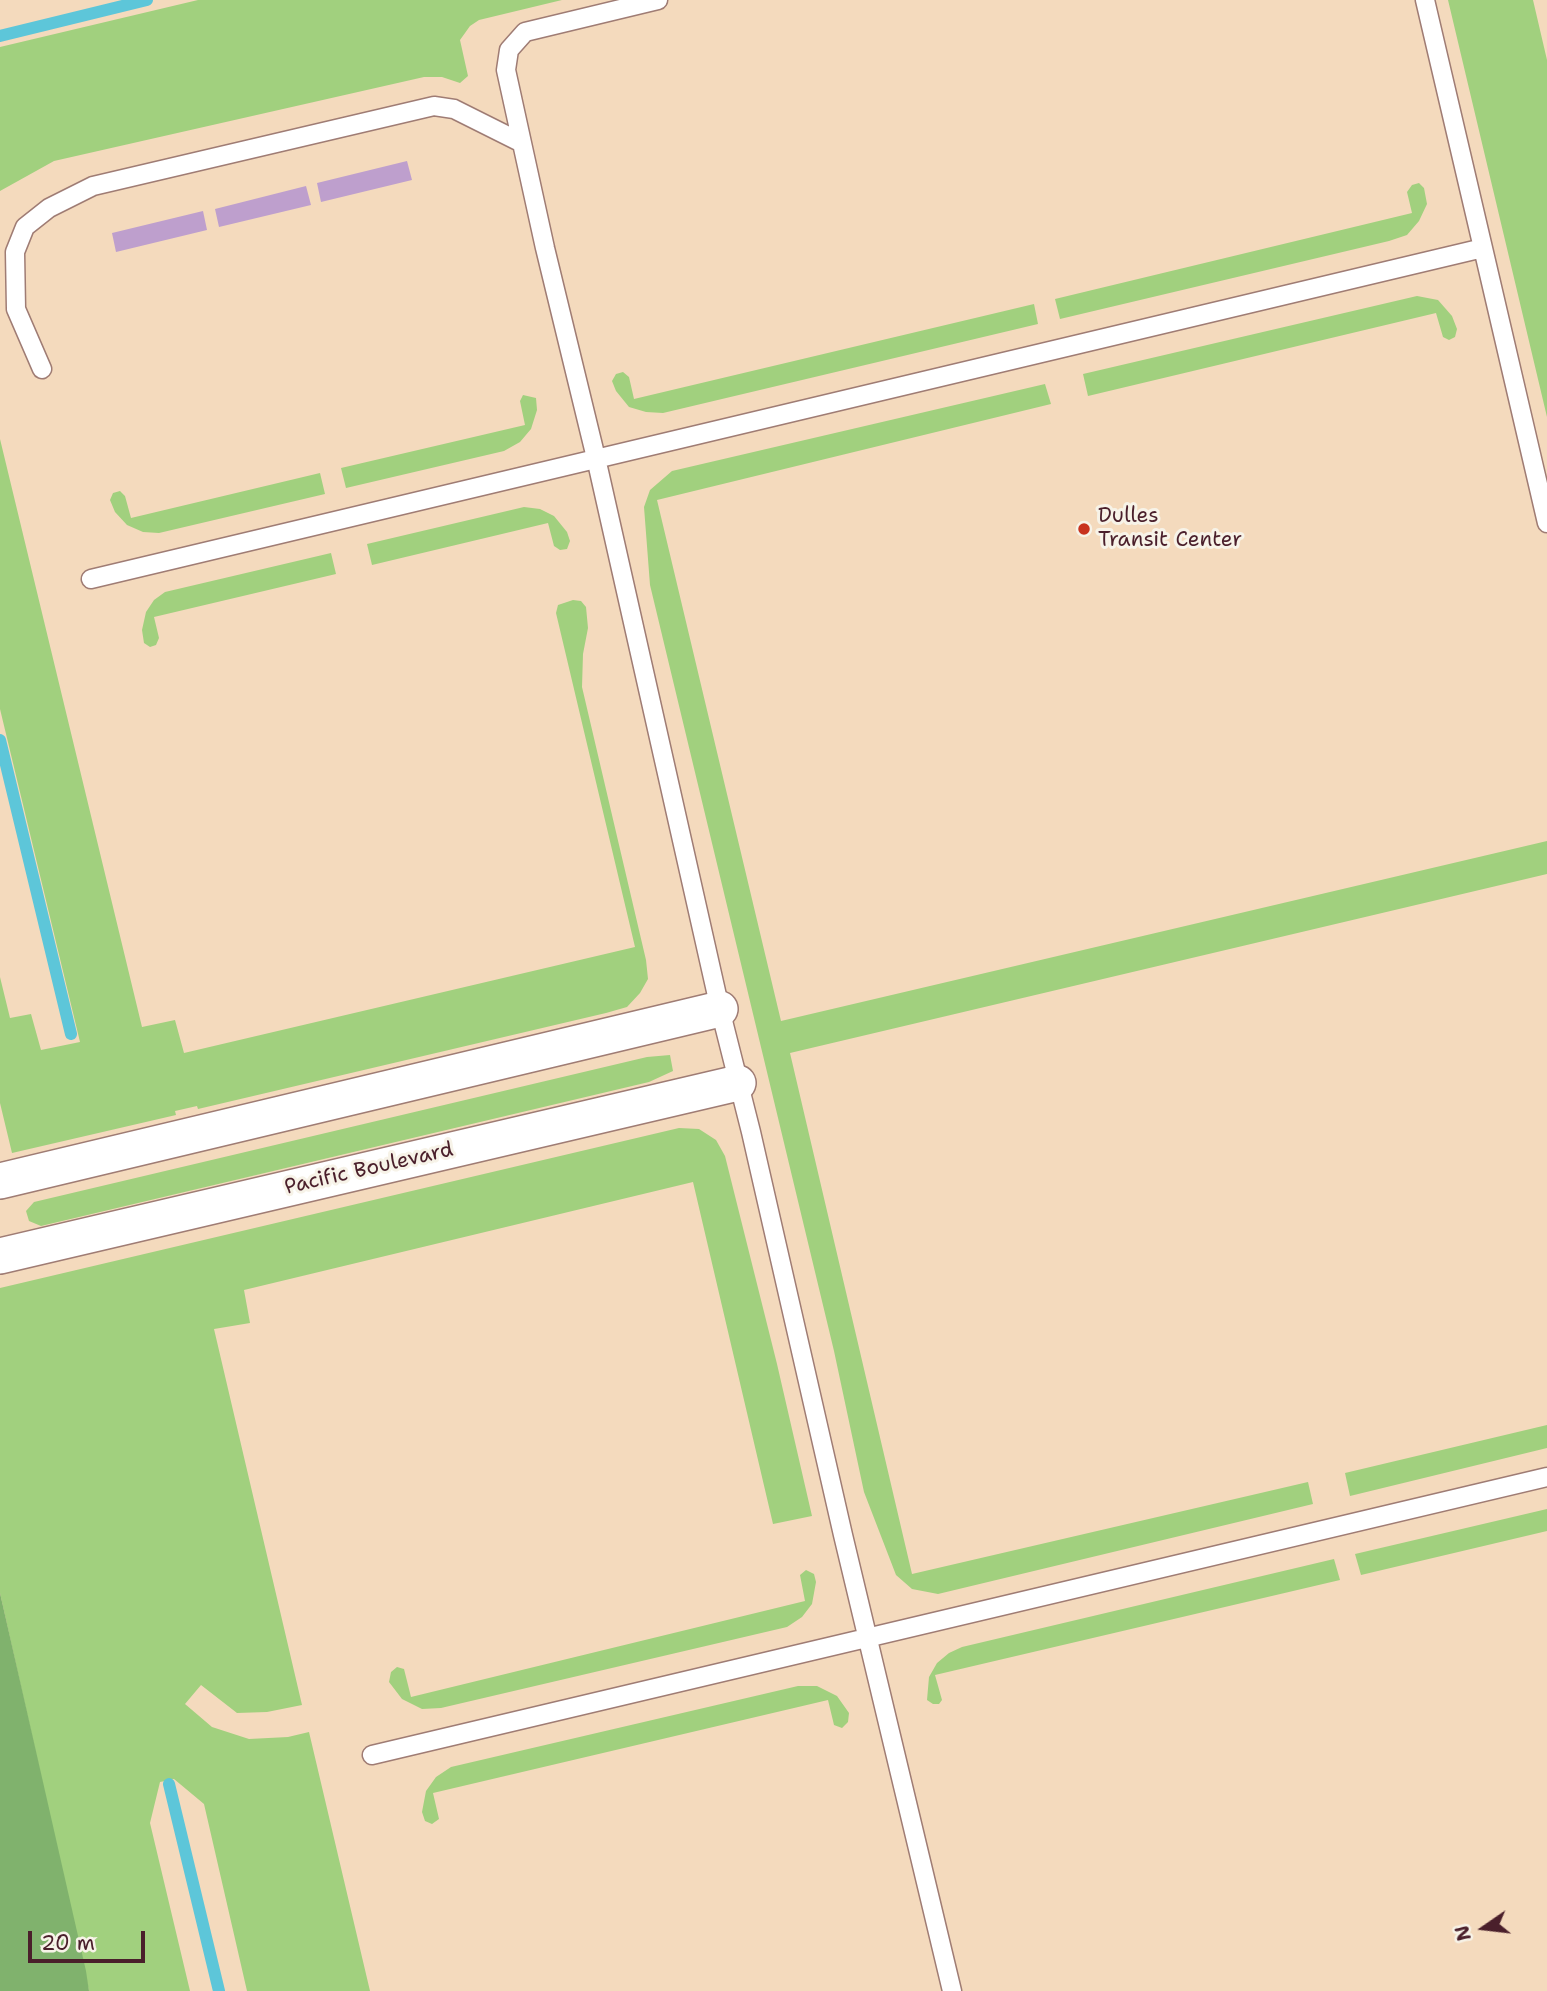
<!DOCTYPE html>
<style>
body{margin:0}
#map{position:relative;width:1547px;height:1991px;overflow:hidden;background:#f4dabd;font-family:"Shantell Sans",sans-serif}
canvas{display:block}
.north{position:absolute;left:1449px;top:1893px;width:70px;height:70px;-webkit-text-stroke:5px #f7f3e8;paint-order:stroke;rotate:256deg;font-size:19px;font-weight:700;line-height:28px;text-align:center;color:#4a1f2b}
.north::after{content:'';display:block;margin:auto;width:24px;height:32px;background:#4a1f2b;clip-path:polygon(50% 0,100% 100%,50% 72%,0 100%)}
.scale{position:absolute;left:28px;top:1931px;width:117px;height:32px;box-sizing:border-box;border:4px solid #4a1f2b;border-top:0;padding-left:9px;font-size:21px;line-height:24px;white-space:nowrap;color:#4a1f2b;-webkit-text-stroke:5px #f7f3e8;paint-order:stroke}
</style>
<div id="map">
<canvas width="1547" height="1991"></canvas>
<div class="north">N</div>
<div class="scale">20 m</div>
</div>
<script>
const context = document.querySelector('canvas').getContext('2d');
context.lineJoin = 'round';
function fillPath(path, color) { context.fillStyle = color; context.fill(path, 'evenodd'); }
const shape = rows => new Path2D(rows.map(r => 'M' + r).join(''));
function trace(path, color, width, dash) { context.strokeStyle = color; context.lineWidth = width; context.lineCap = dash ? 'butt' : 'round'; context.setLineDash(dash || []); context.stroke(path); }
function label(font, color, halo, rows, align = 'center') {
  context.font = font + ' "Shantell Sans",sans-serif'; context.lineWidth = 6; context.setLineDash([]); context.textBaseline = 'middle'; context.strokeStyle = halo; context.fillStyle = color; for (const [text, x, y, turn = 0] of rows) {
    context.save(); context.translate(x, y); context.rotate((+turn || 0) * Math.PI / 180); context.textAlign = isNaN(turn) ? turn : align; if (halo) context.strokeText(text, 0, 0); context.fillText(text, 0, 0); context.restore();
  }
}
fillPath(shape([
 [198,0,562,0,479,20,470,26,460,40,468,76,460,83,442,77,424,77,54,161,0,191,0,47],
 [1448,0,1533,0,1547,60,1547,417],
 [1419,183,1424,188,1427,204,1419,221,1407,235,1389,241,1060,319,1055,299,1412,213,1407,192,1412,185],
 [1417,296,1438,300,1452,316,1457,329,1455,337,1449,340,1443,337,1436,313,1088,396,1083,374],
 [1034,304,1038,324,663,413,646,412,629,407,616,391,612,381,616,374,623,372,629,377,634,399],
 [1045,384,1051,404,657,500,781,1021,1547,841,1547,874,790,1053,912,1574,1308,1482,1313,1504,938,1594,912,1589,896,1575,864,1492,834,1351,650,585,644,507,650,490,672,471],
 [523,395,536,398,537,410,531,429,520,442,504,451,346,488,341,468,525,425,520,401],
 [0,439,142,1027,175,1020,184,1053,635,947,556,613,558,605,573,600,581,601,586,607,588,628,583,654,582,687,646,960,648,979,640,993,627,1007,606,1013,198,1109,197,1106,175,1111,176,1115,12,1153,0,1103,0,977,10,1018,31,1014,41,1050,80,1042,0,709],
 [320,473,325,494,159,533,143,532,127,525,115,512,110,500,113,493,120,491,125,496,131,518],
 [524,507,540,509,554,516,567,532,570,541,567,549,560,550,554,546,548,523,372,565,367,544],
 [331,553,336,574,154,617,159,638,156,645,150,647,144,643,142,630,146,612,154,600,165,592],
 [670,1055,673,1071,649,1082,41,1226,29,1221,26,1211,34,1202,647,1057],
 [679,1128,699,1129,716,1140,725,1156,777,1364,812,1516,773,1524,693,1182,244,1290,250,1323,214,1329,302,1705,267,1712,237,1713,201,1685,185,1704,212,1727,249,1739,288,1737,309,1732,370,1991,247,1991,204,1804,174,1779,160,1782,150,1823,190,1991,89,1991,0,1593,0,1288],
 [1547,1425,1547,1448,1350,1496,1345,1473],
 [1547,1509,1547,1531,1361,1575,1355,1554],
 [1334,1559,1340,1580,935,1675,942,1700,939,1704,933,1704,927,1700,929,1677,937,1663,949,1653,962,1647],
 [806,1570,814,1574,816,1582,812,1604,802,1617,787,1627,441,1708,422,1709,402,1699,389,1682,391,1672,397,1667,404,1669,411,1697,805,1601,800,1575],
 [798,1686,817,1686,837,1696,849,1713,848,1722,842,1728,834,1725,828,1700,433,1793,439,1819,432,1824,425,1821,422,1812,426,1791,436,1777,451,1767]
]), '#a1d07e');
fillPath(shape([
 [0,1593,86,1971,89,1991,0,1991]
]), '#80b26d');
trace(shape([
 [0,36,147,0],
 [0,740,71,1034],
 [169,1784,219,1991]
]), '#5dc6d9', 12);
fillPath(shape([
 [407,161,412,180,321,202,317,183],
 [306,186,311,205,219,227,215,209],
 [203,211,207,230,116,252,112,233]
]), '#be9fcd');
const lane = shape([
 [658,0,525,32,509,50,506,70,545,248,596,458,720,1009,751,1132,843,1535,952,1991],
 [1425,0,1483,248],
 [42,369,16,309,15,252,25,227,49,208,93,186,434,106,454,109,522,143],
 [91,579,1483,248,1547,523],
 [372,1755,1547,1477]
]);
const street = shape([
 [0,1181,720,1009],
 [0,1256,738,1083]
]);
trace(lane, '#9f7c74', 21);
trace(street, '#9f7c74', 38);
trace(lane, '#fff', 18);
trace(street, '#fff', 35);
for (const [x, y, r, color] of [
 [1084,529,7,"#c8321e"]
]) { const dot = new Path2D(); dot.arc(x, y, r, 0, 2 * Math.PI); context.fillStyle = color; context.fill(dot); trace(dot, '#f7f3e8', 2.5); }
label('21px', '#4a1f2b', '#f7f3e8', [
 ["Dulles",1098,517],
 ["Transit Center",1098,541]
], 'left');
label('21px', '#4a1f2b', '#f7f3e8', [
 ["Pacific Boulevard",369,1169,-13]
]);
</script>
